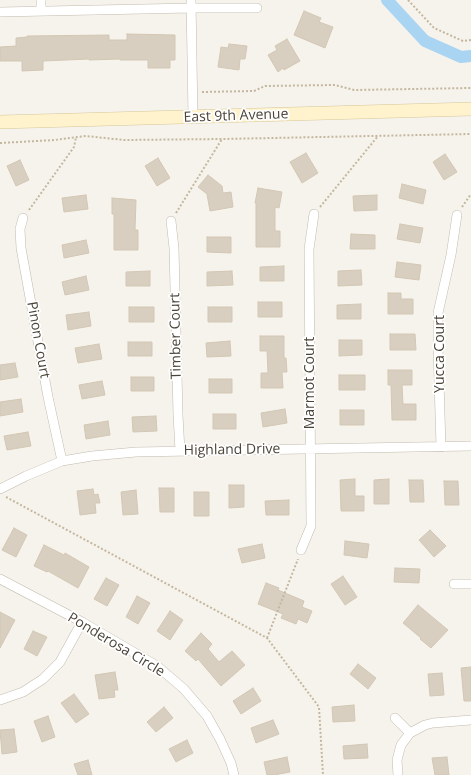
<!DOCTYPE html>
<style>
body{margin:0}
canvas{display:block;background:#f6f3ec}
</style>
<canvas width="471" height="775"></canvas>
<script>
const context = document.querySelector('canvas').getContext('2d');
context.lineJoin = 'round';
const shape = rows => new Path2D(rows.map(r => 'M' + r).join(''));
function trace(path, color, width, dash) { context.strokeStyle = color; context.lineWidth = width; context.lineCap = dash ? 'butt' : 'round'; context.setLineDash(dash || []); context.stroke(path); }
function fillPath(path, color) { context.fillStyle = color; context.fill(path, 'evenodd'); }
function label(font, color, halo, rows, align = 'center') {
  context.font = font + ' "Open Sans",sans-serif'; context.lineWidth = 3.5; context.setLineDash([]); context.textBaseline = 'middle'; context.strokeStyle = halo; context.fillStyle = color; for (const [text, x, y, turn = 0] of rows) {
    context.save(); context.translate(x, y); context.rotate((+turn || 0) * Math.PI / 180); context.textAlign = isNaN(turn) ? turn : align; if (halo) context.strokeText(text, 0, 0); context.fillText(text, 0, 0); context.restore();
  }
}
trace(shape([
 [387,0,425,41,461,57,471,56]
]), '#a9d4f2', 12);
const building = shape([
 [304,11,321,18,319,22,333,27,325,48,294,35,304,11],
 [127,34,175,35,175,60,170,60,170,68,148,68,148,60,120,60,120,59,89,60,89,59,43,61,43,70,22,71,22,61,0,61,0,47,16,46,16,38,27,37,27,36,109,35,109,40,127,40,127,34],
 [287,39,300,61,284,70,283,68,278,72,268,55,277,50,275,46,287,39],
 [229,44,247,46,245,59,240,59,239,70,218,67,221,47,228,48,229,44],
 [306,153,318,173,302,183,290,162,306,153],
 [445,154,457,172,444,180,433,162,445,154],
 [158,158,170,178,157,186,145,166,158,158],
 [20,160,29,180,16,186,7,166,20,160],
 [208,175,222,186,223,193,231,192,233,207,210,211,207,194,198,187,208,175],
 [402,184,426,190,423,204,399,198,402,184],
 [258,188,282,192,279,208,275,207,275,231,280,231,280,247,256,247,256,203,255,203,258,188],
 [86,195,88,209,64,212,62,198,86,195],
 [377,195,377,210,354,211,353,196,377,195],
 [112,198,136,200,135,230,138,230,138,250,114,250,114,214,112,214,112,198],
 [400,224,423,228,420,243,397,239,400,224],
 [351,234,375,235,375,249,350,249,351,234],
 [207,237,231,237,231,253,207,252,207,237],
 [86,240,89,253,64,258,62,245,86,240],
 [397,262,421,265,419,280,395,277,397,262],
 [284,266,284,281,260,281,260,267,284,266],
 [361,270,362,285,338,286,338,271,361,270],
 [150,271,150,286,126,286,126,272,150,271],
 [232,271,233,285,207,286,207,272,232,271],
 [86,276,89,290,65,295,62,282,86,276],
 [388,293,401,293,401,299,413,299,413,314,388,314,388,293],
 [258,302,282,302,282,317,258,317,258,302],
 [361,304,361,319,337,319,337,305,361,304],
 [129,307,154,307,154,322,129,322,129,307],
 [208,307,232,307,232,322,208,322,208,307],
 [89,312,91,326,68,330,66,315,89,312],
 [390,334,415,334,416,350,390,350,390,334],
 [260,336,284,336,284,358,286,358,287,372,282,372,283,388,261,388,261,373,268,373,267,351,260,351,260,336],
 [339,340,362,340,362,355,339,356,339,340],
 [230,341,231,356,207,357,206,343,230,341],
 [128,342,152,342,152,356,128,356,128,342],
 [99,344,102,359,78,363,75,348,99,344],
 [15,363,18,377,0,380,0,365,15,363],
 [388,370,412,370,412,385,402,385,403,404,416,404,416,420,392,420,391,385,388,385,388,370],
 [339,375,365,375,365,390,339,390,339,375],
 [131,377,154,377,154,391,131,391,131,377],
 [209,379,232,379,232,393,209,393,209,379],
 [102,381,105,395,82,399,79,385,102,381],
 [21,399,23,412,0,416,0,402,21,399],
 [285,409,287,423,263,427,261,413,285,409],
 [340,410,364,410,364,425,340,425,340,410],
 [213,414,236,414,236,429,213,429,213,414],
 [156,416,157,431,133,432,132,417,156,416],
 [108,421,110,435,86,439,84,425,108,421],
 [28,432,31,446,7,450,4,436,28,432],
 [355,479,355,496,364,496,364,511,341,511,340,480,355,479],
 [389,479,389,504,374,504,374,480,389,479],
 [409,480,423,480,424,502,410,502,409,480],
 [444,481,458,481,459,505,445,505,444,481],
 [229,485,244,485,244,507,229,508,229,485],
 [159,488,174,488,174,512,160,512,159,488],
 [93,489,94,495,98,494,100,503,95,503,96,513,80,515,77,491,93,489],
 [136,490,138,514,123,515,121,492,136,490],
 [194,492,209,492,209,516,194,516,194,492],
 [289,500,289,515,266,515,265,501,289,500],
 [14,528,27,535,16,557,2,550,14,528],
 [430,530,446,546,434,557,419,540,430,530],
 [345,541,369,544,367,558,344,555,345,541],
 [262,544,265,558,242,563,238,549,262,544],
 [44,545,64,555,65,553,89,567,78,588,48,571,47,572,34,566,44,545],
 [395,568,420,569,419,583,394,582,395,568],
 [343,576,357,597,345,605,331,584,343,576],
 [106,578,119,585,107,606,94,599,106,578],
 [266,583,279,588,278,590,304,601,302,607,312,611,307,623,298,619,296,624,281,618,283,614,258,604,266,583],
 [137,596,150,603,138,624,126,617,137,596],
 [418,605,448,630,431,648,420,639,421,638,403,623,418,605],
 [170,611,183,620,170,640,157,631,170,611],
 [0,612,15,620,0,648,0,612],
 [33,631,47,637,37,656,24,649,33,631],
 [201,633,212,644,208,649,219,662,232,651,245,665,221,686,198,659,196,661,185,651,201,633],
 [358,664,376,678,368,689,350,674,358,664],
 [471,667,471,701,464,701,461,668,471,667],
 [115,672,118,690,114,690,115,697,99,699,95,675,115,672],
 [442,673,444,695,430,696,428,674,442,673],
 [253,688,261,701,241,714,233,701,253,688],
 [74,694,89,714,76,723,61,703,74,694],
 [354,705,355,721,333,722,332,707,354,705],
 [164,707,173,718,156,732,147,722,164,707],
 [48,716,55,737,42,742,34,721,48,716],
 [273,720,279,734,256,743,251,728,273,720],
 [14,729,17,752,2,754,0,730,14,729],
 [187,740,193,753,176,762,169,749,187,740],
 [367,744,368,758,344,759,343,746,367,744],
 [287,757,290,772,274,775,267,775,264,762,287,757],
 [447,757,449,775,435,775,432,758,447,757],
 [88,760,92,775,78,775,74,764,88,760]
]);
fillPath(building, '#d8cfc1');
trace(building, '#d3c7b4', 1);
const street = shape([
 [41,0,41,11],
 [191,0,193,117],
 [0,12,191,8,257,8],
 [23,218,20,229,21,248,48,397,62,461],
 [171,221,174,248,178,415,180,451],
 [441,447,438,347,438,313,451,255,457,215],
 [0,489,26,476,62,461,92,456,136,452,471,446],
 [301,550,311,526,309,249,314,214],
 [0,579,82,622,157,666,184,689,207,716,220,739,231,763,234,775],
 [454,584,471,584],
 [0,700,23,692,43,679,60,662,82,622],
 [395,718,410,733],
 [398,775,397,760,401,745,410,733,425,725,433,723,471,720]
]);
const secondary = shape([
 [0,122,471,109]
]);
trace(street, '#c2bbae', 10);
trace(secondary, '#d6c79b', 14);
trace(shape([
 [408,0,434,28,463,41,471,40],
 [202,92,254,91,265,86,335,85,354,90,471,88],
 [0,143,55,140,86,136,124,140,222,139,471,134],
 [320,207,378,136],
 [462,207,471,194],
 [29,210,74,147,76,137],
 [176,213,222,139],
 [6,497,267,638,319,707,323,775],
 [267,638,298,559]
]), '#c4b79f', 2, [2, 2]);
trace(street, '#fff', 9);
trace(secondary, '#fff3cd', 13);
label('14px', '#4b4439', '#fff', [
 ["East 9th Avenue",236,116,-2],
 ["Timber Court",176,336,-91],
 ["Pinon Court",38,340,80],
 ["Yucca Court",440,354,-90],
 ["Marmot Court",310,383,-90],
 ["Highland Drive",232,450,-1],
 ["Ponderosa Circle",116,645,31]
]);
</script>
